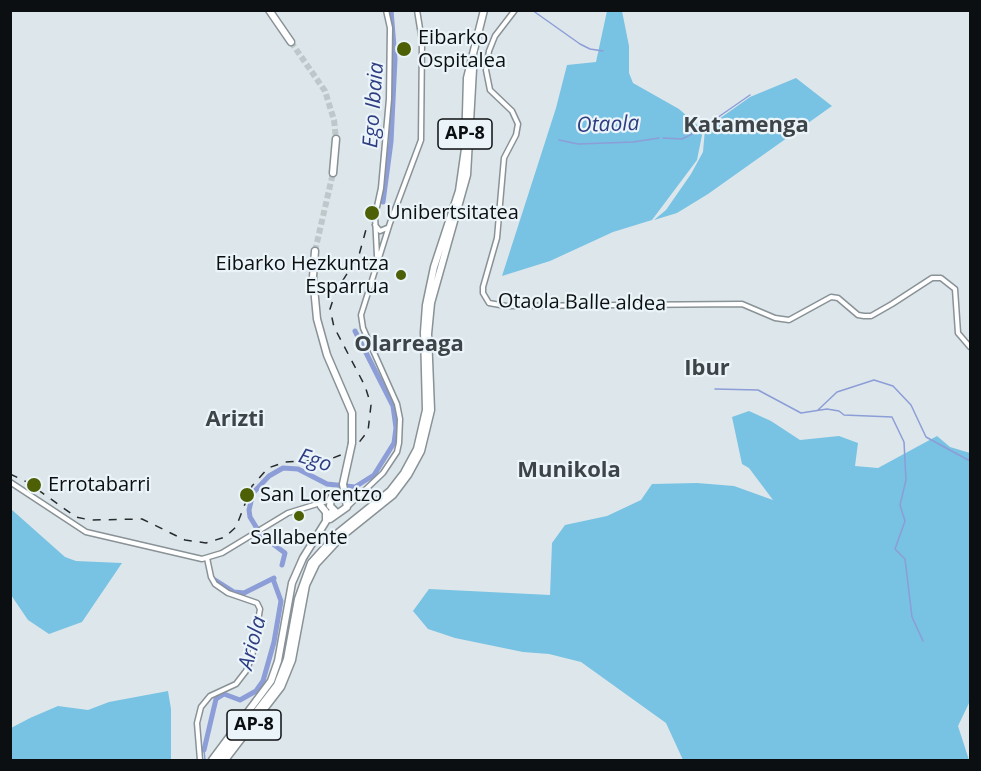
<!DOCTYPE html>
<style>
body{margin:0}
#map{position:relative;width:981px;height:771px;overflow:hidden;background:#dde7eb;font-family:"Open Sans",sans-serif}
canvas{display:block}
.frame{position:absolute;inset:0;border:12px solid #0c0f11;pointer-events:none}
</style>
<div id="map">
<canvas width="981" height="771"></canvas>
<div class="frame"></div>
</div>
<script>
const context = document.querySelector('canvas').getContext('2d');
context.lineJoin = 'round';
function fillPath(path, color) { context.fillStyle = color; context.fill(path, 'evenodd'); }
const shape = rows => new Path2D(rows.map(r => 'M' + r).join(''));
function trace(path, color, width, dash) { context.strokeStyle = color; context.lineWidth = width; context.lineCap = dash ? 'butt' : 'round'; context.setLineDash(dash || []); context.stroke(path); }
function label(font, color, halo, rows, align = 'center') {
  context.font = font + ' "Open Sans",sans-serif'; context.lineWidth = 4.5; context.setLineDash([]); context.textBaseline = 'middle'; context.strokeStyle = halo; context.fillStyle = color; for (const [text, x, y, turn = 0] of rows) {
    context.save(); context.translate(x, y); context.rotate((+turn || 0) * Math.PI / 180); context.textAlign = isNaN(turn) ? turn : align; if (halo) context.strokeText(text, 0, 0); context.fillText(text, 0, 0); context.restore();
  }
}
fillPath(shape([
 [607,11,622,11,629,46,629,73,633,83,679,109,703,130,697,160,652,220,613,232,550,261,502,276,556,108,567,65,596,62],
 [796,78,832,106,708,194,677,213,654,220,666,210,691,174,703,152,705,129,750,97],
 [749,411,771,421,800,440,839,436,858,443,855,466,878,468,937,436,950,447,970,453,970,701,958,726,969,760,683,760,666,723,581,662,549,654,523,652,455,638,428,629,413,611,429,589,550,595,552,543,565,525,607,516,641,500,652,484,697,483,734,486,773,500,749,468,742,464,732,417],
 [11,509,65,557,76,561,122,563,82,622,49,634,28,620,11,595],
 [168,691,171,709,171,760,11,760,11,728,30,718,58,706,88,710,109,702]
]), '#78c2e3');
trace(shape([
 [532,10,580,44,590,49,603,51],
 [704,127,750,95],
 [663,138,682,139,700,130],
 [559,140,578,144,633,142,659,138],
 [715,389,758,390,801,413,827,409,839,411,844,415,892,417,904,442,906,480,900,505,905,521,895,549,905,559,912,617,923,641],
 [818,410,837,392,874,380,893,386,911,405,926,437,970,461],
 [204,750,205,760]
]), '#8c9dd7', 1.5);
trace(shape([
 [383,202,391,142,395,59,391,10],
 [282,565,285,553,261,535,250,517,249,510,253,493,269,476,283,468,298,469,327,484,355,487,374,475,394,443,396,428,393,406,355,331],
 [215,580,234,592,244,593,274,578],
 [204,750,216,699,224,694,240,700,256,691,263,681,274,642,281,601,273,579]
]), '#8c9dd7', 5);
trace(shape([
 [291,42,325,91,334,120,336,139],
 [315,251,333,173]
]), '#bec7ca', 6, [6, 3]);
const secondary = shape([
 [515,10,495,36,489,51,486,70,490,90,512,111,518,124,516,135,504,158,497,238,483,287,483,293,489,303,506,306,742,304,775,318,789,320,831,297,838,298,858,315,864,316,871,316,892,304,932,278,941,278,955,289,958,333,970,347],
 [375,225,380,231,387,228],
 [377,256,375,216,381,188,389,99,390,28,386,10],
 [10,482,86,532,202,559,222,553,288,513,330,500],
 [347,507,383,473,397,452,399,443,400,419,397,404,363,328,361,315,390,223,421,140,422,41,417,10],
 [200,760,197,723,201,707,210,696,236,684,246,671,252,657,260,609,257,603,228,593,215,584,211,577,207,558]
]);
const highway = shape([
 [269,10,291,42],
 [333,173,336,139],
 [315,251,313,277,317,319,327,355,352,413,352,443],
 [321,506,326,512,326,519],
 [335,511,330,506,331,498,338,493,345,496],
 [330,519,347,507,343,484],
 [212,760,271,681,278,661,292,583,303,558,333,510],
 [219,760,277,685,287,659,298,599,311,563,339,532,390,491,404,473,417,449,426,410,424,332,426,305,434,267,459,191,465,149,467,78,484,10],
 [225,760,281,687,292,660,306,585,316,564,342,536,393,495,408,475,421,451,431,410,428,334,431,303,467,175,473,69]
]);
trace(secondary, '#899296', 7);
trace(highway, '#899296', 9);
trace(secondary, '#fff', 4);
trace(highway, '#fff', 6);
trace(shape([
 [10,474,27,482,76,517,90,520,142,519,185,540,206,543,225,537,236,527,252,486,268,468,285,462,328,460,353,450,368,431,371,405,365,386,334,327,330,309,336,291,359,255,367,226]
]), '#272b2d', 1.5, [8, 8]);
const highwayBridge = shape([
 [343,484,352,443]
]);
trace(highwayBridge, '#899296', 9, []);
trace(highwayBridge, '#fff', 6);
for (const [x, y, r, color] of [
 [404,49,8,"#4e6006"],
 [372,213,8,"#4e6006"],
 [401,275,6,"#4e6006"],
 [34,485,8,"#4e6006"],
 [247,495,8,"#4e6006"],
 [299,516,6,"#4e6006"]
]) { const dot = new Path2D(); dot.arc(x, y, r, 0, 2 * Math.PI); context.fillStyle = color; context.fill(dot); trace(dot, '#eaf4f9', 2); }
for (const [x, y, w] of [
 [465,134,54],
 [254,725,54]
]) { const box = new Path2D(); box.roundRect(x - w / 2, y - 15, w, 30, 4.5); context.fillStyle = '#eaf4f9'; context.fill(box); trace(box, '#0c0f11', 1.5); }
label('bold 18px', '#0c0f11', null, [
 ["AP-8",465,134],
 ["AP-8",254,725]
]);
label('20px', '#0c0f11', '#eaf4f9', [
 ["Eibarko",418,38],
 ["Ospitalea",418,61],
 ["Unibertsitatea",386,213],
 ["Eibarko Hezkuntza",389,264,"right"],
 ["Esparrua",389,287,"right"],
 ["Errotabarri",48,485],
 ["San Lorentzo",260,495],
 ["Sallabente",299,538,"center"]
], 'left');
label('20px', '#0c0f11', '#eaf4f9', [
 ["Otaola Balle aldea",582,303,1]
]);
label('italic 21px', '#2e3c82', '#eaf4f9', [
 ["Ego Ibaia",374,105,-86],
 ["Otaola",608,125,-2],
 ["Ego",315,461,18],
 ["Ariola",253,643,-75]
]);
label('bold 22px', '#3e4549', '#eaf4f9', [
 ["Katamenga",746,126],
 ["Olarreaga",409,345],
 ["Ibur",707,369],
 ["Arizti",235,420],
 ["Munikola",569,471]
]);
</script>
